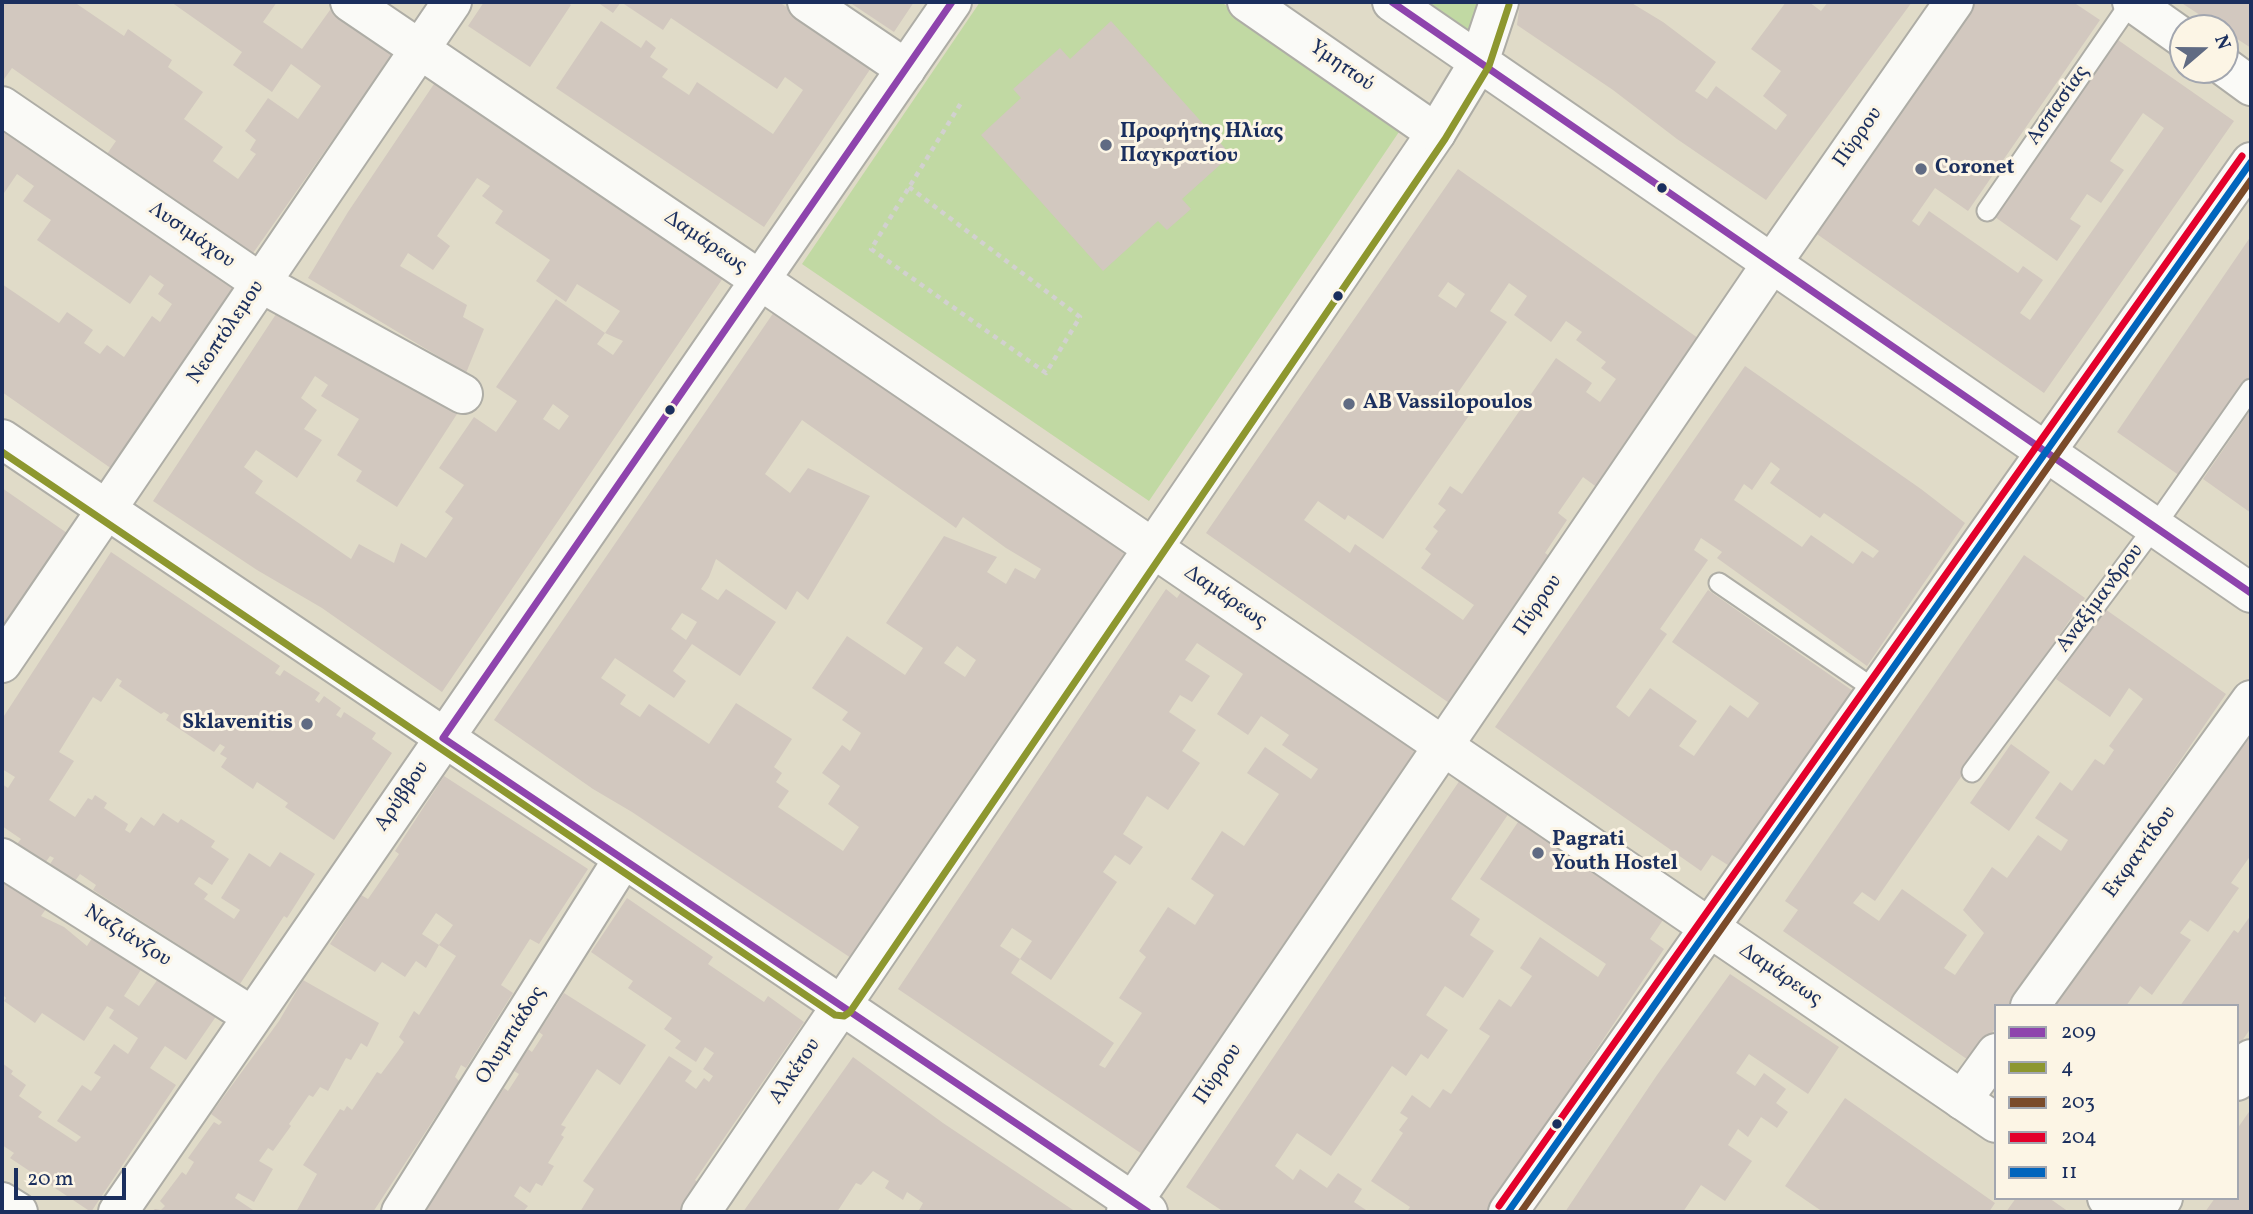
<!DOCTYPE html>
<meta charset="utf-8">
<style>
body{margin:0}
#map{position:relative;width:2253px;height:1214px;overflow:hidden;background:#e0dbc8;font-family:Vollkorn,serif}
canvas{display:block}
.frame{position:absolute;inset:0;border:4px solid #1b2f5e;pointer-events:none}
.legend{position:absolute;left:1994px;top:1004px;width:245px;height:196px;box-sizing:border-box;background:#fcf5e5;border:2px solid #a2a6af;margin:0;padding:9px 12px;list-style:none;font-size:21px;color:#1b2f5e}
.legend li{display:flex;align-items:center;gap:14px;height:35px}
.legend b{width:35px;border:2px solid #a2a6af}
.north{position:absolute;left:2169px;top:14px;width:70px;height:70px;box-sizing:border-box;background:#fcf5e5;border:2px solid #a2a6af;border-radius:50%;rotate:70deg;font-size:19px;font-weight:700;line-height:28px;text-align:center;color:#1b2f5e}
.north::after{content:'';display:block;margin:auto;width:24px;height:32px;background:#606b83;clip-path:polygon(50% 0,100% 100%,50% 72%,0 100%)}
.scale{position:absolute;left:14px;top:1168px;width:112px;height:32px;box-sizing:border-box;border:4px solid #1b2f5e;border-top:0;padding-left:9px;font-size:21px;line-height:24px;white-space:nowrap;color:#1b2f5e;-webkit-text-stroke:5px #fcf5e5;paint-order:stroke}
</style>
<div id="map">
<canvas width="2253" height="1214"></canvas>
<div class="frame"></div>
<ul class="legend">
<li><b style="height:9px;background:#8e44ad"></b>209</li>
<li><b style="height:9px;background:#8d972f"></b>4</li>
<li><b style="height:9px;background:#7a4b2a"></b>203</li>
<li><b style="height:9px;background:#e4002b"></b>204</li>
<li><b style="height:9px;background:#0065bd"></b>11</li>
</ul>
<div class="north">N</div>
<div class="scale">20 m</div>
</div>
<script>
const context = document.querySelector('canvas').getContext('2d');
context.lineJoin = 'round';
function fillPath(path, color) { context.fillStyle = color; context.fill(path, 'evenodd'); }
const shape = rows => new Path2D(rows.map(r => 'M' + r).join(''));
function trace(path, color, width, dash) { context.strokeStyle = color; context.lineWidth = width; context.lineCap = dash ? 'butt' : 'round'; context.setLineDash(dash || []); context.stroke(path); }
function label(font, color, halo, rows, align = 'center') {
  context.font = font + ' Vollkorn,serif'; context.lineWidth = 6; context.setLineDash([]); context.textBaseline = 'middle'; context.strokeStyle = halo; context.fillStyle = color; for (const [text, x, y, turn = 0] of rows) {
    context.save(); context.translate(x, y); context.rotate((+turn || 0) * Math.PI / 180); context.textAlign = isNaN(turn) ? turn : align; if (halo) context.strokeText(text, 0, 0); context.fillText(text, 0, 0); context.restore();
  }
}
fillPath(shape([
 [980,2,1221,2,1403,126,1149,501,802,264],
 [1392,2,1499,2,1479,62]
]), '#c1d9a3');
fillPath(shape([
 [2,2,74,2,124,36,128,29,172,60,168,67,203,92,184,119,223,147,213,161,238,179,256,154,250,150,256,140,245,131,268,98,298,119,321,86,291,64,272,92,233,65,242,52,171,2,277,2,263,22,302,49,330,10,393,54,251,256,107,154,116,141,12,68,2,82],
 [484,2,567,2,571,5,530,67,468,26],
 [597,2,779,2,873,65,764,227,556,88,601,21,641,48,646,40,656,48,650,57,668,69,662,77,689,95,697,82,773,134,803,90,785,77,777,89,671,18,663,30,621,2,613,13],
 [849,2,914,2,894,32],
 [1520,2,1630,2,1663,22,1716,62,1695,91,1707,99,1716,86,1776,130,1787,115,1763,96,1781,71,1751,49,1786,2,1809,2,1821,11,1828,2,1912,2,1766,200,1677,139,1613,90,1517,25],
 [1974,2,2073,2,2100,20,1968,211,1935,188,1912,221,1919,226,1929,211,2018,273,2023,266,2043,280,2020,313,2030,320,2164,128,2143,113,2110,161,2124,170,2101,203,2087,194,2070,219,2081,226,2057,261,1995,217,2118,40,2234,121,2044,393,1814,232],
 [2180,2,2251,2,2251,48,2225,31,2225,28,2220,28],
 [1111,21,1231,155,1182,199,1191,209,1167,230,1158,221,1103,271,981,135,1021,98,1013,89,1060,48,1070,59],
 [438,78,524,138,570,174,723,278,442,692,322,608,257,570,153,501,282,305,457,414,397,507,356,481,362,471,337,455,359,419,321,396,328,385,315,376,301,398,317,410,304,429,322,440,297,478,256,450,244,467,263,481,255,493,351,559,359,544,394,563,401,543,426,558,453,518,445,512,464,485,439,468,474,417,496,432,517,401,496,387,556,299,605,333,597,344,613,355,623,341,605,333,620,311,577,284,566,302,536,281,550,260,495,223,503,211,482,196,490,186,477,178,437,236,450,246,433,270,408,253,400,266,467,305,463,317,484,329,466,373,308,278,348,212],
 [553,404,569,416,559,430,543,419],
 [2,124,237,287,112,469,2,392,2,284,59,323,67,312,93,330,84,343,100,354,107,345,124,357,152,316,160,322,172,304,158,294,164,285,150,275,130,304,37,240,51,220,23,201,34,186,17,174,2,196],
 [1458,169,1705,343,1602,491,1583,477,1558,513,1567,520,1545,553,1554,559,1452,705,1206,533],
 [1448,282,1465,294,1456,308,1438,296],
 [1509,283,1527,296,1514,315,1551,342,1566,321,1582,332,1576,340,1606,362,1601,368,1616,379,1600,402,1586,392,1592,383,1556,358,1462,494,1450,486,1438,504,1446,510,1433,527,1438,531,1425,549,1431,554,1421,568,1474,605,1463,620,1355,544,1350,553,1304,520,1318,501,1345,520,1348,515,1383,539,1475,407,1457,394,1507,322,1490,311],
 [2251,236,2251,378,2183,478,2117,432],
 [774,312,985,455,1129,557,854,960,632,812,593,789,494,720],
 [802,420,956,528,963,517,1006,548,1041,569,1035,579,1015,568,1006,584,987,572,997,557,944,536,886,623,923,648,905,675,847,636,812,688,848,712,842,720,861,733,850,751,842,745,822,773,840,786,828,804,859,827,843,851,778,807,789,791,776,782,782,773,774,767,792,739,736,703,709,744,649,704,640,717,620,704,626,695,601,678,615,658,674,698,686,681,673,671,692,644,740,676,776,622,726,589,718,600,701,589,709,577,716,559,786,610,797,591,808,600,870,496,808,468,790,493,765,474],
 [682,613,697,622,686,640,671,629],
 [957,646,976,660,965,677,944,663],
 [1745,366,1921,489,1965,523,1867,666,1717,558,1722,552,1701,538,1694,550,1708,560,1660,629,1667,634,1616,707,1629,717,1650,688,1697,721,1679,746,1694,756,1730,705,1748,718,1759,703,1672,642,1708,590,1853,691,1731,867,1712,855,1701,871,1495,727],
 [1771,462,1780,469,1770,483,1820,518,1824,513,1879,551,1873,558,1862,551,1853,564,1811,535,1802,547,1734,500,1744,484,1752,490],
 [2251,409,2251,513,2203,479],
 [2,488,67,533,39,573,43,576,2,637],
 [111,552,280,666,275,673,280,676,284,670,320,693,315,700,319,703,324,696,341,708,336,715,341,718,344,712,376,733,372,739,392,753,334,840,285,807,288,803,257,782,253,789,221,767,227,758,220,754,225,747,220,744,214,752,166,720,169,715,164,712,161,714,119,686,122,681,117,678,101,702,93,697,59,752,74,761,49,800,75,817,88,798,92,800,95,795,107,803,104,808,128,824,125,830,130,833,141,817,154,826,163,813,178,823,181,819,215,841,211,847,229,859,212,885,199,877,194,884,208,894,204,899,234,919,240,910,221,898,249,853,270,867,280,852,315,874,287,918,284,916,240,984,93,890,96,885,80,874,75,881,50,864,54,858,50,856,45,863,17,844,21,839,2,826,2,784,8,788,15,777,2,769,2,719],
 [2024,555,2085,598,1875,901,1862,892,1853,903,1879,921,1902,889,1967,935,1944,968,1955,975,1984,933,1963,910,1992,867,2007,878,2038,835,2061,851,2068,840,2035,818,2060,782,2072,791,2095,759,2104,765,2114,750,2109,746,2143,699,2129,688,2110,717,2056,679,2105,609,2226,694,2011,1006,1996,1006,1996,1027,1971,1062,1783,931,1798,910,1785,901],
 [1184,587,1422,749,1148,1158,898,989,1166,589,1177,598],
 [1197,643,1243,674,1217,714,1248,735,1261,716,1289,735,1282,745,1318,769,1311,779,1265,747,1247,773,1279,794,1244,846,1222,831,1191,879,1214,895,1195,925,1168,907,1139,951,1146,957,1119,998,1142,1013,1105,1068,1099,1065,1114,1043,1011,973,1020,959,1000,946,1012,928,1032,941,1020,959,1051,980,1117,882,1103,872,1115,855,1130,865,1143,847,1123,834,1147,796,1168,810,1200,763,1182,751,1196,730,1169,712,1180,695,1192,702,1210,676,1185,660],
 [2251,729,2251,855,2231,883,2239,888,2208,932,2190,920,2180,933,2191,940,2152,995,2140,986,2126,1006,2054,1006],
 [2011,744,2050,772,2009,831,1970,803],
 [444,776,588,869,539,944,530,939,501,985,513,993,466,1068,461,1065,455,1077,459,1081,373,1212,296,1212,317,1174,303,1165,340,1109,344,1111,347,1106,352,1110,377,1072,381,1074,398,1051,404,1042,399,1037,414,1011,419,1015,456,956,439,945,453,925,436,913,422,934,439,945,426,968,416,961,405,977,382,962,375,972,330,944,361,895,368,899,399,854,395,851],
 [1462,777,1511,810,1451,899,1480,919,1470,935,1494,951,1463,998,1445,986,1426,1015,1448,1030,1428,1059,1421,1054,1406,1076,1392,1066,1331,1156,1297,1133,1275,1166,1293,1180,1300,1169,1327,1188,1338,1173,1362,1189,1354,1202,1369,1212,1224,1212,1186,1187],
 [1520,819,1665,917,1650,939,1664,949,1487,1212,1407,1212,1410,1207,1371,1181,1403,1133,1399,1130,1408,1118,1400,1113,1412,1095,1430,1108,1443,1089,1451,1094,1490,1036,1479,1029,1499,999,1511,1007,1532,976,1520,968,1540,937,1598,977,1606,964,1480,879],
 [2,875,48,906,41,916,64,927,87,946,96,932,144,965,124,996,139,1006,160,976,217,1015,186,1060,165,1046,150,1068,176,1085,91,1212,10,1158,14,1153,2,1145,2,1063,13,1071,11,1074,26,1085,19,1096,42,1112,38,1117,76,1142,81,1137,57,1121,82,1085,91,1091,101,1077,94,1073,114,1044,128,1054,138,1038,109,1018,114,1010,107,1006,84,1041,42,1013,35,1023,4,1001,6,998,2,994],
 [627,898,713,957,708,964,764,1002,768,996,804,1022,695,1180,700,1184,681,1212,580,1212,594,1189,583,1181,669,1056,692,1071,685,1081,696,1089,704,1078,709,1082,713,1076,703,1069,714,1053,705,1047,696,1062,675,1048,681,1041,664,1029,672,1018,628,988,633,981,591,952],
 [2251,915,2251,1028,2237,1048,2237,1006,2180,1006,2234,930,2238,933],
 [1730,974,1839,1047,1808,1094,1749,1054,1736,1073,1755,1086,1764,1073,1786,1089,1776,1103,1788,1112,1777,1128,1761,1117,1748,1137,1738,1129,1728,1145,1752,1161,1725,1201,1701,1185,1683,1212,1565,1212,1657,1075],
 [303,980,379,1023,367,1047,361,1043,351,1060,346,1058,328,1091,320,1087,313,1097,309,1095,289,1124,291,1126,273,1151,268,1148,259,1161,273,1169,254,1202,238,1193,235,1198,256,1212,151,1212,155,1209,161,1210,165,1206,160,1201,182,1172,186,1175,194,1162,188,1158,214,1122,219,1125,222,1122,211,1114,279,1021],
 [564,993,646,1045,620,1085,597,1069,561,1125,566,1127,561,1135,564,1137,548,1163,554,1166,542,1186,536,1183,530,1193,520,1186,514,1196,528,1206,523,1212,425,1212,504,1088,508,1091,519,1074,514,1071,528,1049,532,1052,543,1035,539,1032],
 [853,1057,943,1123,1076,1212,918,1212,923,1203,907,1192,903,1200,885,1188,889,1181,873,1171,861,1185,856,1183,837,1212,743,1212],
 [1845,1098,1995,1203,1989,1212,1823,1212,1785,1186],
 [2251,1109,2251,1212,2205,1212,2215,1198,2237,1198,2237,1129],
 [2016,1198,2049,1198,2069,1212,2006,1212]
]), '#d2c8bf');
const service = shape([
 [1987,211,2131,2],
 [1719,583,1877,691],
 [1972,772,2155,526,2251,389]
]);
const minor = shape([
 [807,2,906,69],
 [2132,2,2183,38],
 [2225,67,2251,86],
 [2,106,261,283,463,394],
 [2,663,452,2],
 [2,858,252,1016],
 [2030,1006,2251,700],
 [1962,1100,1996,1053],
 [2,1202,18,1212],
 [118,1212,760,280,350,2],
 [401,1212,623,859],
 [701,1212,841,1006],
 [1126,1212,1772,263,1954,2]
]);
const tertiary = shape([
 [952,2,760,280,1996,1123],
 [841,1006,1436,133],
 [2237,1081,2251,1059],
 [2107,1198,2127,1212],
 [1508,1212,2251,162],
 [2154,1212,2163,1198]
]);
const secondary = shape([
 [1247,2,1436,133,1479,62,1499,2],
 [1392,2,2251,593],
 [2,439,1148,1212]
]);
trace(service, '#aeada6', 23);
trace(minor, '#aeada6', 42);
trace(tertiary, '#aeada6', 42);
trace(secondary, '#aeada6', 42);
trace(shape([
 [909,187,1080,317,1046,373,871,249,961,103]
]), '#d2d1cf', 4.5, [5, 5]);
trace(service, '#fafaf7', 19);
trace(minor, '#fafaf7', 38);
trace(tertiary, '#fafaf7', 38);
trace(secondary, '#fafaf7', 38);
trace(shape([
 [952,2,443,738,1148,1212],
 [1392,2,2251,593]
]), '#8e44ad', 7);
trace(shape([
 [2,452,835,1015,844,1016,850,1012,1445,139,1489,66,1509,5]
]), '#8d972f', 7);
trace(shape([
 [1521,1212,2251,180]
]), '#7a4b2a', 7);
trace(shape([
 [1499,1206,2242,156]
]), '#e4002b', 7);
trace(shape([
 [1508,1212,2251,162]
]), '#0065bd', 7);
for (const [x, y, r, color] of [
 [1106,145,7,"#606b83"],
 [1921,169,7,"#606b83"],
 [1662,188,6,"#1b2f5e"],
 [1338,296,6,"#1b2f5e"],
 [1349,404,7,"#606b83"],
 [670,410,6,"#1b2f5e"],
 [307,724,7,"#606b83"],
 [1538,853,7,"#606b83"],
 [1557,1124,6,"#1b2f5e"]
]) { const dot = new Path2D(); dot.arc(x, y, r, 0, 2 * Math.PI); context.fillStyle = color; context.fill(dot); trace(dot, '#fcf5e5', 2.5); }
label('21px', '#1b2f5e', '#fcf5e5', [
 ["Υμηττού",1341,67,35],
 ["Ασπασίας",2059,106,-55],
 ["Πύρρου",1859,138,-55],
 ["Λυσιμάχου",191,236,35],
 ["Δαμάρεως",705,243,34],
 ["Νεοπτόλεμου",227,333,-56],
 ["Δαμάρεως",1225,598,34],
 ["Αναξίμανδρου",2101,599,-53],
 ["Πύρρου",1539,606,-56],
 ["Αρύββου",403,797,-56],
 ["Εκφαντίδου",2141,853,-54],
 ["Ναζιάνζου",127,937,32],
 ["Δαμάρεως",1780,976,34],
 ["Ολυμπιάδος",512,1036,-58],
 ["Αλκέτου",796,1072,-56],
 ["Πύρρου",1219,1075,-56]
]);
label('bold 21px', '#1b2f5e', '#fcf5e5', [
 ["Προφήτης Ηλίας",1120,133],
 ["Παγκρατίου",1120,157],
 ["Coronet",1935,169],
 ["AB Vassilopoulos",1363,404],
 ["Sklavenitis",293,724,"right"],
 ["Pagrati",1552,841],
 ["Youth Hostel",1552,865]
], 'left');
</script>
